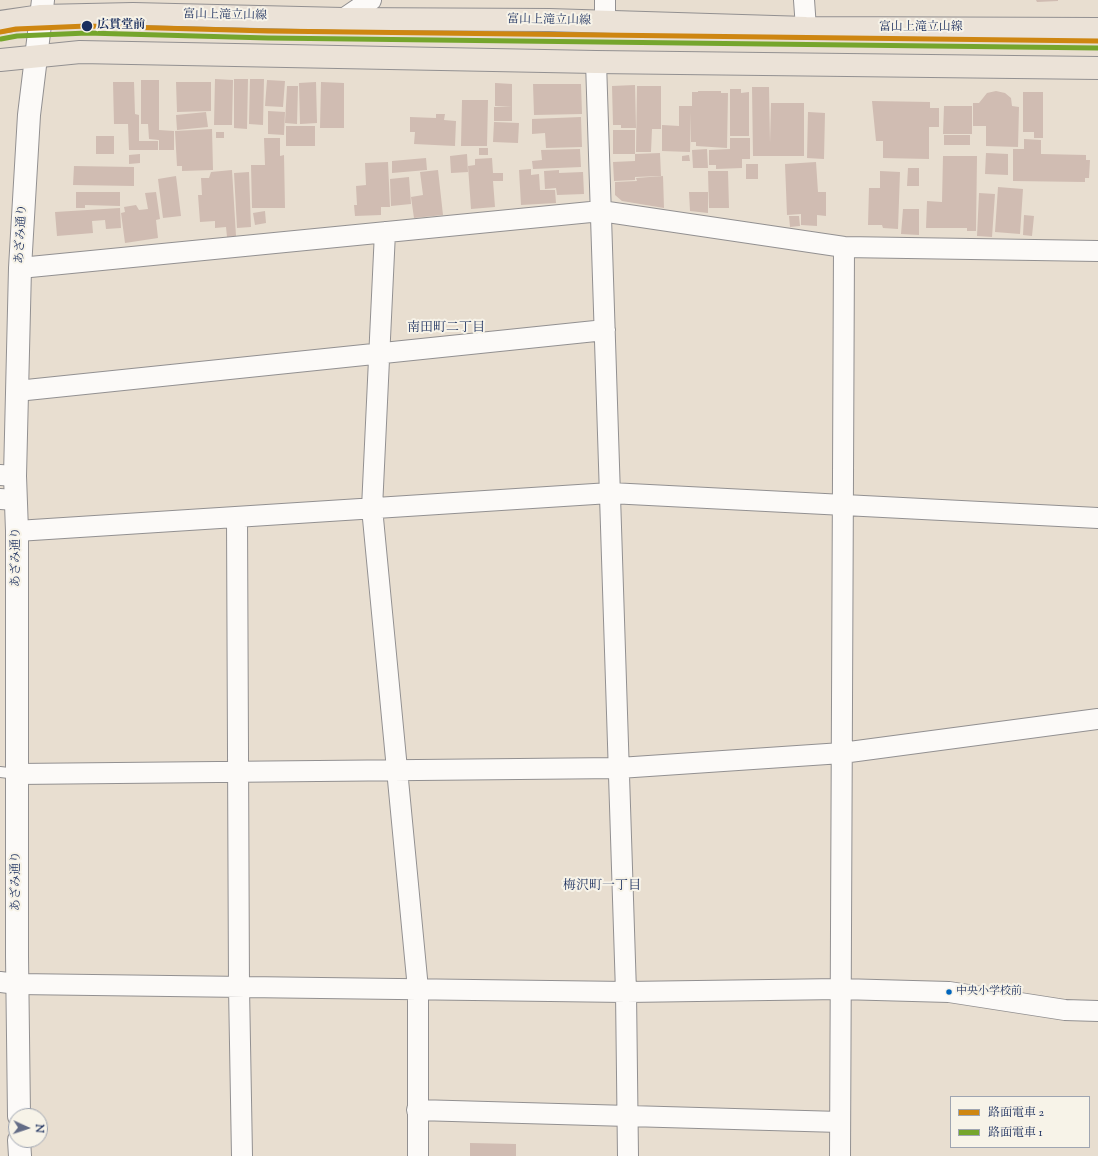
<!DOCTYPE html>
<meta charset="utf-8">
<style>
body{margin:0}
#map{position:relative;width:1098px;height:1156px;overflow:hidden;background:#e8ded0;font-family:"Sorts Mill Goudy","Noto Serif JP",serif}
canvas{display:block}
.legend{position:absolute;left:950px;top:1096px;width:140px;height:52px;box-sizing:border-box;background:#f7f3e8;border:1px solid #9fa5b1;margin:0;padding:5px 7px;list-style:none;font-size:12px;color:#1b2f5e}
.legend li{display:flex;align-items:center;gap:8px;height:20px}
.legend b{width:20px;border:1px solid #9fa5b1}
.north{position:absolute;left:8px;top:1108px;width:40px;height:40px;box-sizing:border-box;background:#f7f3e8;border:1px solid #9fa5b1;border-radius:50%;rotate:93deg;font-size:11px;font-weight:700;line-height:16px;text-align:center;color:#1b2f5e}
.north::after{content:'';display:block;margin:auto;width:14px;height:18px;background:#636c86;clip-path:polygon(50% 0,100% 100%,50% 72%,0 100%)}
</style>
<div id="map">
<canvas width="1098" height="1156"></canvas>
<ul class="legend">
<li><b style="height:5px;background:#ce8611"></b>路面電車 2</li>
<li><b style="height:5px;background:#75a52c"></b>路面電車 1</li>
</ul>
<div class="north">N</div>
</div>
<script>
const context = document.querySelector('canvas').getContext('2d');
context.lineJoin = 'round';
function fillPath(path, color) { context.fillStyle = color; context.fill(path, 'evenodd'); }
const shape = rows => new Path2D(rows.map(r => 'M' + r).join(''));
function trace(path, color, width, dash) { context.strokeStyle = color; context.lineWidth = width; context.lineCap = dash ? 'butt' : 'round'; context.setLineDash(dash || []); context.stroke(path); }
function label(font, color, halo, rows, align = 'center') {
  context.font = font + ' "Sorts Mill Goudy","Noto Serif JP",serif'; context.lineWidth = 4; context.setLineDash([]); context.textBaseline = 'middle'; context.strokeStyle = halo; context.fillStyle = color; for (const [text, x, y, turn = 0] of rows) {
    context.save(); context.translate(x, y); context.rotate((+turn || 0) * Math.PI / 180); context.textAlign = isNaN(turn) ? turn : align; if (halo) context.strokeText(text, 0, 0); context.fillText(text, 0, 0); context.restore();
  }
}
fillPath(shape([
 [1036,0,1058,0,1058,1,1037,2],
 [215,79,233,80,232,125,214,125],
 [234,79,248,79,247,129,234,128],
 [250,79,264,79,263,125,249,124],
 [141,80,159,80,159,130,174,131,174,150,159,150,159,140,149,139,148,124,141,124],
 [267,80,285,81,283,107,265,106],
 [113,82,134,82,135,114,139,115,139,141,158,141,158,150,129,150,128,124,114,124],
 [176,82,211,82,211,111,177,112],
 [316,82,317,123,300,124,299,83],
 [321,82,344,83,344,128,320,128],
 [495,83,512,84,512,107,495,106],
 [533,84,581,84,582,114,534,115],
 [635,85,636,128,621,128,621,125,613,125,612,86],
 [287,86,298,86,297,124,285,123],
 [637,86,661,86,661,129,652,129,651,152,636,152],
 [752,87,769,87,770,143,771,103,804,103,804,156,753,156],
 [730,89,741,89,741,93,749,92,749,136,730,136],
 [698,91,721,91,721,93,728,93,727,148,696,146,696,142,691,142,691,112,690,152,662,151,662,125,679,126,679,106,692,106,692,92,698,92],
 [996,91,1005,93,1011,98,1012,106,1019,107,1018,147,986,146,986,126,973,126,973,103,979,103,987,93],
 [1023,92,1043,92,1043,138,1034,138,1034,132,1023,132],
 [462,100,488,100,487,146,461,146],
 [872,101,930,102,930,108,939,108,939,127,929,127,929,159,883,158,883,141,876,141],
 [944,106,972,106,972,134,943,134],
 [494,107,512,107,512,121,494,121],
 [268,111,285,112,284,135,268,134],
 [206,112,208,127,177,130,176,115],
 [808,112,825,113,824,159,807,158],
 [436,114,445,114,444,120,456,121,455,146,414,144,415,132,410,132,410,117,436,118],
 [581,117,582,147,546,148,545,133,532,134,532,119],
 [494,122,519,123,518,143,493,142],
 [286,126,315,126,315,146,286,146],
 [212,129,213,170,182,171,182,166,177,166,175,131],
 [613,130,635,130,635,154,613,154],
 [216,132,224,132,224,138,216,138],
 [944,135,970,135,970,145,944,145],
 [96,136,114,136,114,154,96,154],
 [264,138,280,138,280,156,284,155,285,208,252,208,251,165,265,165],
 [730,138,750,138,750,159,742,159,742,168,716,169,716,165,709,165,709,150,730,149],
 [1024,139,1041,140,1041,154,1086,155,1086,160,1090,160,1089,178,1085,178,1085,182,1013,181,1013,149,1024,149],
 [479,148,488,148,488,155,479,155],
 [580,149,581,167,533,169,532,161,542,160,541,150],
 [707,149,708,168,693,168,692,150],
 [660,153,661,176,635,177,635,180,614,181,613,162,635,161,635,154],
 [986,153,1008,154,1008,175,985,174],
 [140,154,140,163,129,164,129,155],
 [467,154,468,172,451,173,450,156],
 [689,155,690,161,682,161,682,156],
 [943,156,977,156,976,231,967,231,967,228,926,228,927,201,942,202],
 [426,158,427,170,392,173,392,161],
 [492,158,493,173,503,173,503,181,493,181,495,207,471,209,468,166,475,165,475,159],
 [388,162,390,207,381,207,381,215,355,216,354,205,357,205,356,186,366,185,365,163],
 [816,162,818,192,826,192,826,216,817,215,817,226,801,225,801,214,787,215,785,164],
 [746,164,758,164,758,179,746,179],
 [74,166,134,167,134,186,73,185],
 [908,168,919,168,919,186,907,186],
 [531,169,531,175,539,174,540,190,555,190,556,203,521,205,519,170],
 [232,170,236,236,227,237,226,227,215,228,215,221,200,222,198,195,202,195,201,178,209,178,211,172],
 [438,170,443,215,414,218,411,197,423,195,420,172],
 [559,170,559,173,583,172,584,194,557,195,556,188,545,189,544,171],
 [708,171,728,171,729,208,709,208],
 [880,171,900,172,898,229,883,228,882,225,868,225,869,188,880,188],
 [249,172,251,227,237,228,234,173],
 [176,176,181,216,163,218,158,179],
 [663,176,664,208,622,201,615,195,615,182,637,181,636,178],
 [409,177,411,204,391,206,390,179],
 [998,187,1023,189,1020,234,995,232],
 [76,192,120,192,120,206,85,205,85,208,76,208],
 [156,192,160,219,156,220,158,238,125,243,121,213,125,212,124,207,136,205,139,210,148,209,145,193],
 [689,192,708,192,708,213,690,211],
 [979,193,995,194,992,237,977,236],
 [120,208,121,228,106,229,105,220,92,221,93,233,57,236,55,212],
 [903,209,919,209,919,235,901,234],
 [265,211,266,223,255,225,253,213],
 [1024,215,1034,216,1032,236,1023,235],
 [789,216,799,216,800,226,790,227],
 [470,1143,516,1144,516,1156,470,1156]
]), '#d0bcb2');
const service = shape([
 [0,772,17,774]
]);
const minor = shape([
 [804,0,806,28],
 [343,19,371,0],
 [605,22,605,0],
 [596,62,626,992,628,1156],
 [385,232,372,508,418,989,418,1156],
 [20,268,601,211,844,247,1098,251],
 [17,391,605,330],
 [0,475,15,476],
 [0,499,16,500],
 [237,517,239,987,242,1156],
 [17,531,610,493,1098,518],
 [17,774,619,768,842,753,1098,719],
 [0,982,17,984,626,992,840,989,949,992,1065,1010,1098,1011],
 [417,1110,840,1122],
 [840,1156,844,247]
]);
const tertiary = shape([
 [19,1116,17,956,17,531,15,476,20,268,29,115,43,0],
 [19,1140,20,1156]
]);
const primary = shape([
 [0,22,41,16,133,14,343,19,549,20,806,28,1098,29],
 [0,60,80,52,596,62,1098,68]
]);
trace(service, '#929091', 12);
trace(minor, '#929091', 22);
trace(tertiary, '#929091', 24);
trace(primary, '#929091', 24);
trace(service, '#fcfaf8', 10);
trace(minor, '#fcfaf8', 20);
trace(tertiary, '#fcfaf8', 22);
trace(primary, '#ebe2d7', 22);
trace(shape([
 [0,32,16,29,87,26,268,31,1098,41]
]), '#ce8611', 5);
trace(shape([
 [1,39,17,36,87,33,268,38,1098,48]
]), '#75a52c', 5);
for (const [x, y, r, color] of [
 [87,26,6,"#1b2f5e"],
 [949,992,3.5,"#0065bd"]
]) { const dot = new Path2D(); dot.arc(x, y, r, 0, 2 * Math.PI); context.fillStyle = color; context.fill(dot); trace(dot, '#f7f3e8', 1.5); }
label('11px', '#1b2f5e', '#f7f3e8', [
 ["中央小学校前",956,992]
], 'left');
label('12px', '#1b2f5e', '#f7f3e8', [
 ["富山上滝立山線",225,16,1],
 ["富山上滝立山線",549,21,1],
 ["富山上滝立山線",921,28],
 ["あざみ通り",22,234,-87],
 ["あざみ通り",17,557,-90],
 ["あざみ通り",17,881,-90]
]);
label('bold 12px', '#1b2f5e', '#f7f3e8', [
 ["広貫堂前",97,26]
], 'left');
label('13px', '#1b2f5e', '#f7f3e8', [
 ["南田町二丁目",446,329],
 ["梅沢町一丁目",602,887]
]);
</script>
